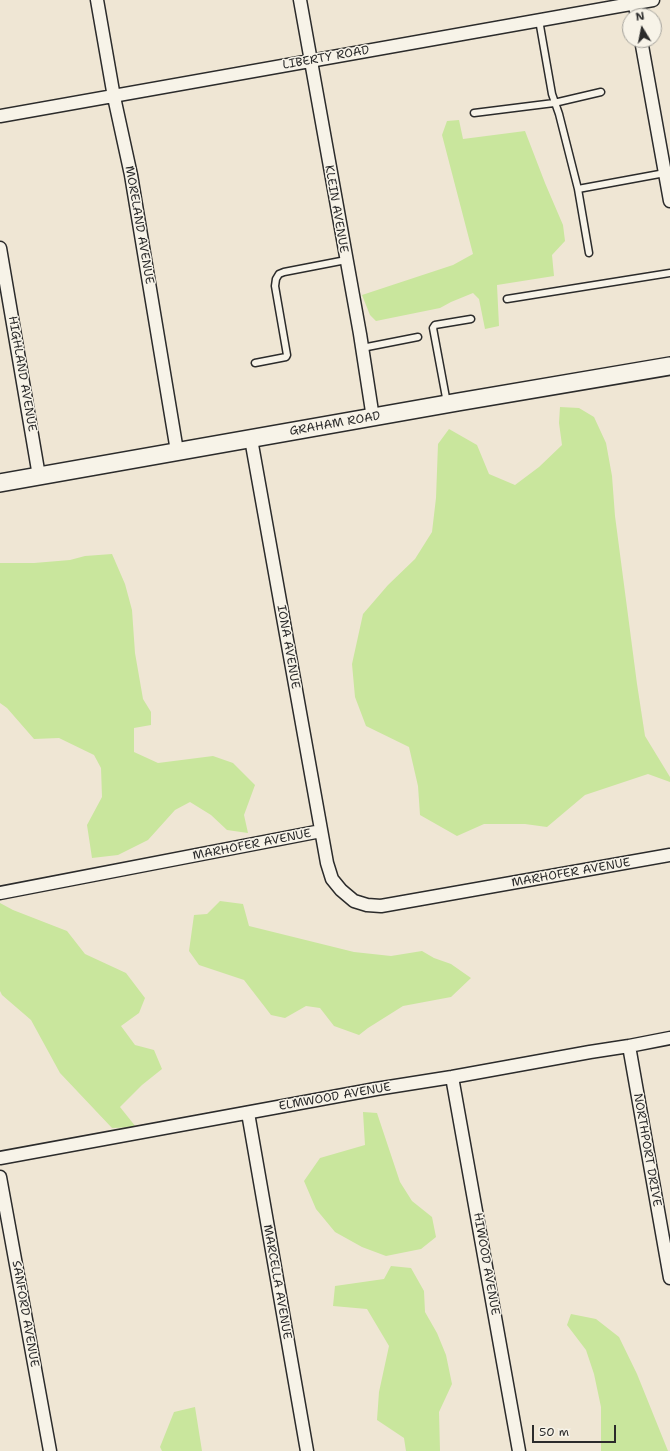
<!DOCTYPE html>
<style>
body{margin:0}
#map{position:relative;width:670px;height:1451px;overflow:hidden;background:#efe6d4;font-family:"Shantell Sans",sans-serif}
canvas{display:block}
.north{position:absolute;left:622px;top:8px;width:40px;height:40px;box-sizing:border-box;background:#f7f3e8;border:1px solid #a5a39c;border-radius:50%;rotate:350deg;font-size:11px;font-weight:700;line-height:16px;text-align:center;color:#2b2b2b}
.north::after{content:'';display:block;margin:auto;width:14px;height:18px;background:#2b2b2b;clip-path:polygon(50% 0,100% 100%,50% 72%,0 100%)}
.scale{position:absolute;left:532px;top:1425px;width:84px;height:18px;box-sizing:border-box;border:2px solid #2b2b2b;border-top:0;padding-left:5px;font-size:12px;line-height:14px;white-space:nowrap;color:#2b2b2b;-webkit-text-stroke:3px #f7f3e8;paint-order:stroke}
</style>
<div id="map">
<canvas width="670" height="1451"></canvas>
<div class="north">N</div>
<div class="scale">50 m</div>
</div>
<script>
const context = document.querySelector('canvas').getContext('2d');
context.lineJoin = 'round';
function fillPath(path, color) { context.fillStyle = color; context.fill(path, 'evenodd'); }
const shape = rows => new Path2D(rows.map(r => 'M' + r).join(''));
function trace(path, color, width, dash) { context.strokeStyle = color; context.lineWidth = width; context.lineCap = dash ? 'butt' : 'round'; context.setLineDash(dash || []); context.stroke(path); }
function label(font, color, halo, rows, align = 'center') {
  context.font = font + ' "Shantell Sans",sans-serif'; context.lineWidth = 3; context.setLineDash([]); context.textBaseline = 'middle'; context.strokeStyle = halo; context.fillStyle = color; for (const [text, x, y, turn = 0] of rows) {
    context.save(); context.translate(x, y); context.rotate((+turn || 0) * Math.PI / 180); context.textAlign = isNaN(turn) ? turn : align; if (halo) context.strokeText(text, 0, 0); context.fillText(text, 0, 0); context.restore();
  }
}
fillPath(shape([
 [459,120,463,139,525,131,545,183,563,225,565,241,552,255,554,276,497,285,499,326,485,329,479,299,473,293,451,302,440,308,376,321,370,315,362,295,453,265,473,254,442,135,447,121],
 [560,407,579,408,594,417,606,443,612,476,615,516,637,684,645,736,670,777,670,782,648,774,585,795,547,827,525,824,484,824,457,836,420,815,418,786,409,747,366,726,355,697,352,664,363,614,388,585,415,559,432,532,436,498,438,444,449,429,477,445,489,474,515,485,539,467,562,445,559,423],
 [112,554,125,584,132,610,135,653,143,699,151,712,151,725,134,728,134,752,158,763,213,756,233,763,255,785,244,815,248,833,227,830,211,815,190,802,175,810,148,840,118,855,92,858,87,825,102,797,101,768,94,755,59,738,34,739,7,708,0,703,0,563,34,563,70,560,85,556],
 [220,901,243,904,249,926,354,952,391,956,422,951,434,958,451,964,471,978,451,997,403,1006,368,1028,359,1035,334,1026,320,1008,306,1006,285,1018,271,1015,244,980,199,965,189,951,194,915,207,914],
 [0,903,13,910,67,931,85,954,126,973,145,998,139,1013,121,1026,135,1045,154,1050,162,1069,142,1085,120,1107,136,1127,112,1128,60,1073,31,1020,2,995,0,991],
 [363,1112,377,1113,400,1182,412,1201,432,1217,436,1237,421,1249,386,1256,362,1247,335,1232,316,1209,304,1181,320,1158,365,1145],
 [391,1266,411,1268,424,1291,425,1312,437,1333,446,1355,452,1384,439,1412,440,1451,406,1451,404,1438,377,1420,379,1392,389,1346,367,1309,333,1306,335,1286,384,1279],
 [571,1314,596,1319,619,1337,637,1374,668,1451,601,1451,601,1407,594,1374,586,1350,567,1325],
 [195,1407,202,1451,162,1451,160,1447,174,1412]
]), '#c9e69d');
const lane = shape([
 [539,20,552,94,559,114,578,189,665,173],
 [474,113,554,103,601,92],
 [578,189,589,253],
 [507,299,670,273],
 [362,348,418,337],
 [255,363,286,357,287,355,275,286,276,279,279,274,284,272,346,260],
 [447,403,433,328,435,325,471,319]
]);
const street = shape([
 [97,0,114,97,131,175,177,451],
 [300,0,360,334,373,418],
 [634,0,637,16],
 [641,40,670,201],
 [0,116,653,0],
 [0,248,39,476],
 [251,439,327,863,332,879,341,890,354,901,367,905,381,906,670,855],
 [0,893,321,831],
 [629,1046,670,1278],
 [452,1077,519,1451],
 [248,1113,307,1451],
 [0,1158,376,1089,452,1077,590,1052,629,1046,670,1038],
 [0,1177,50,1451]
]);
const secondary = shape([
 [0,483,458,402,670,366]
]);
trace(lane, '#2b2b2b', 9);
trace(street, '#2b2b2b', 15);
trace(secondary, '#2b2b2b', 20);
trace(lane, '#f7f3e8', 6);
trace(street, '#f7f3e8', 12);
trace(secondary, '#f7f3e8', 17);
label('12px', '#2b2b2b', '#f7f3e8', [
 ["LIBERTY ROAD",326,58,-10],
 ["KLEIN AVENUE",336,209,80],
 ["MORELAND AVENUE",139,225,80],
 ["HIGHLAND AVENUE",22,374,80],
 ["GRAHAM ROAD",335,424,-10],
 ["IONA AVENUE",288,647,80],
 ["MARHOFER AVENUE",252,845,-11],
 ["MARHOFER AVENUE",571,873,-10],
 ["ELMWOOD AVENUE",335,1097,-10],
 ["NORTHPORT DRIVE",647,1150,80],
 ["HIWOOD AVENUE",486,1264,80],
 ["MARCELLA AVENUE",277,1282,80],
 ["SANFORD AVENUE",25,1314,80]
]);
</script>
